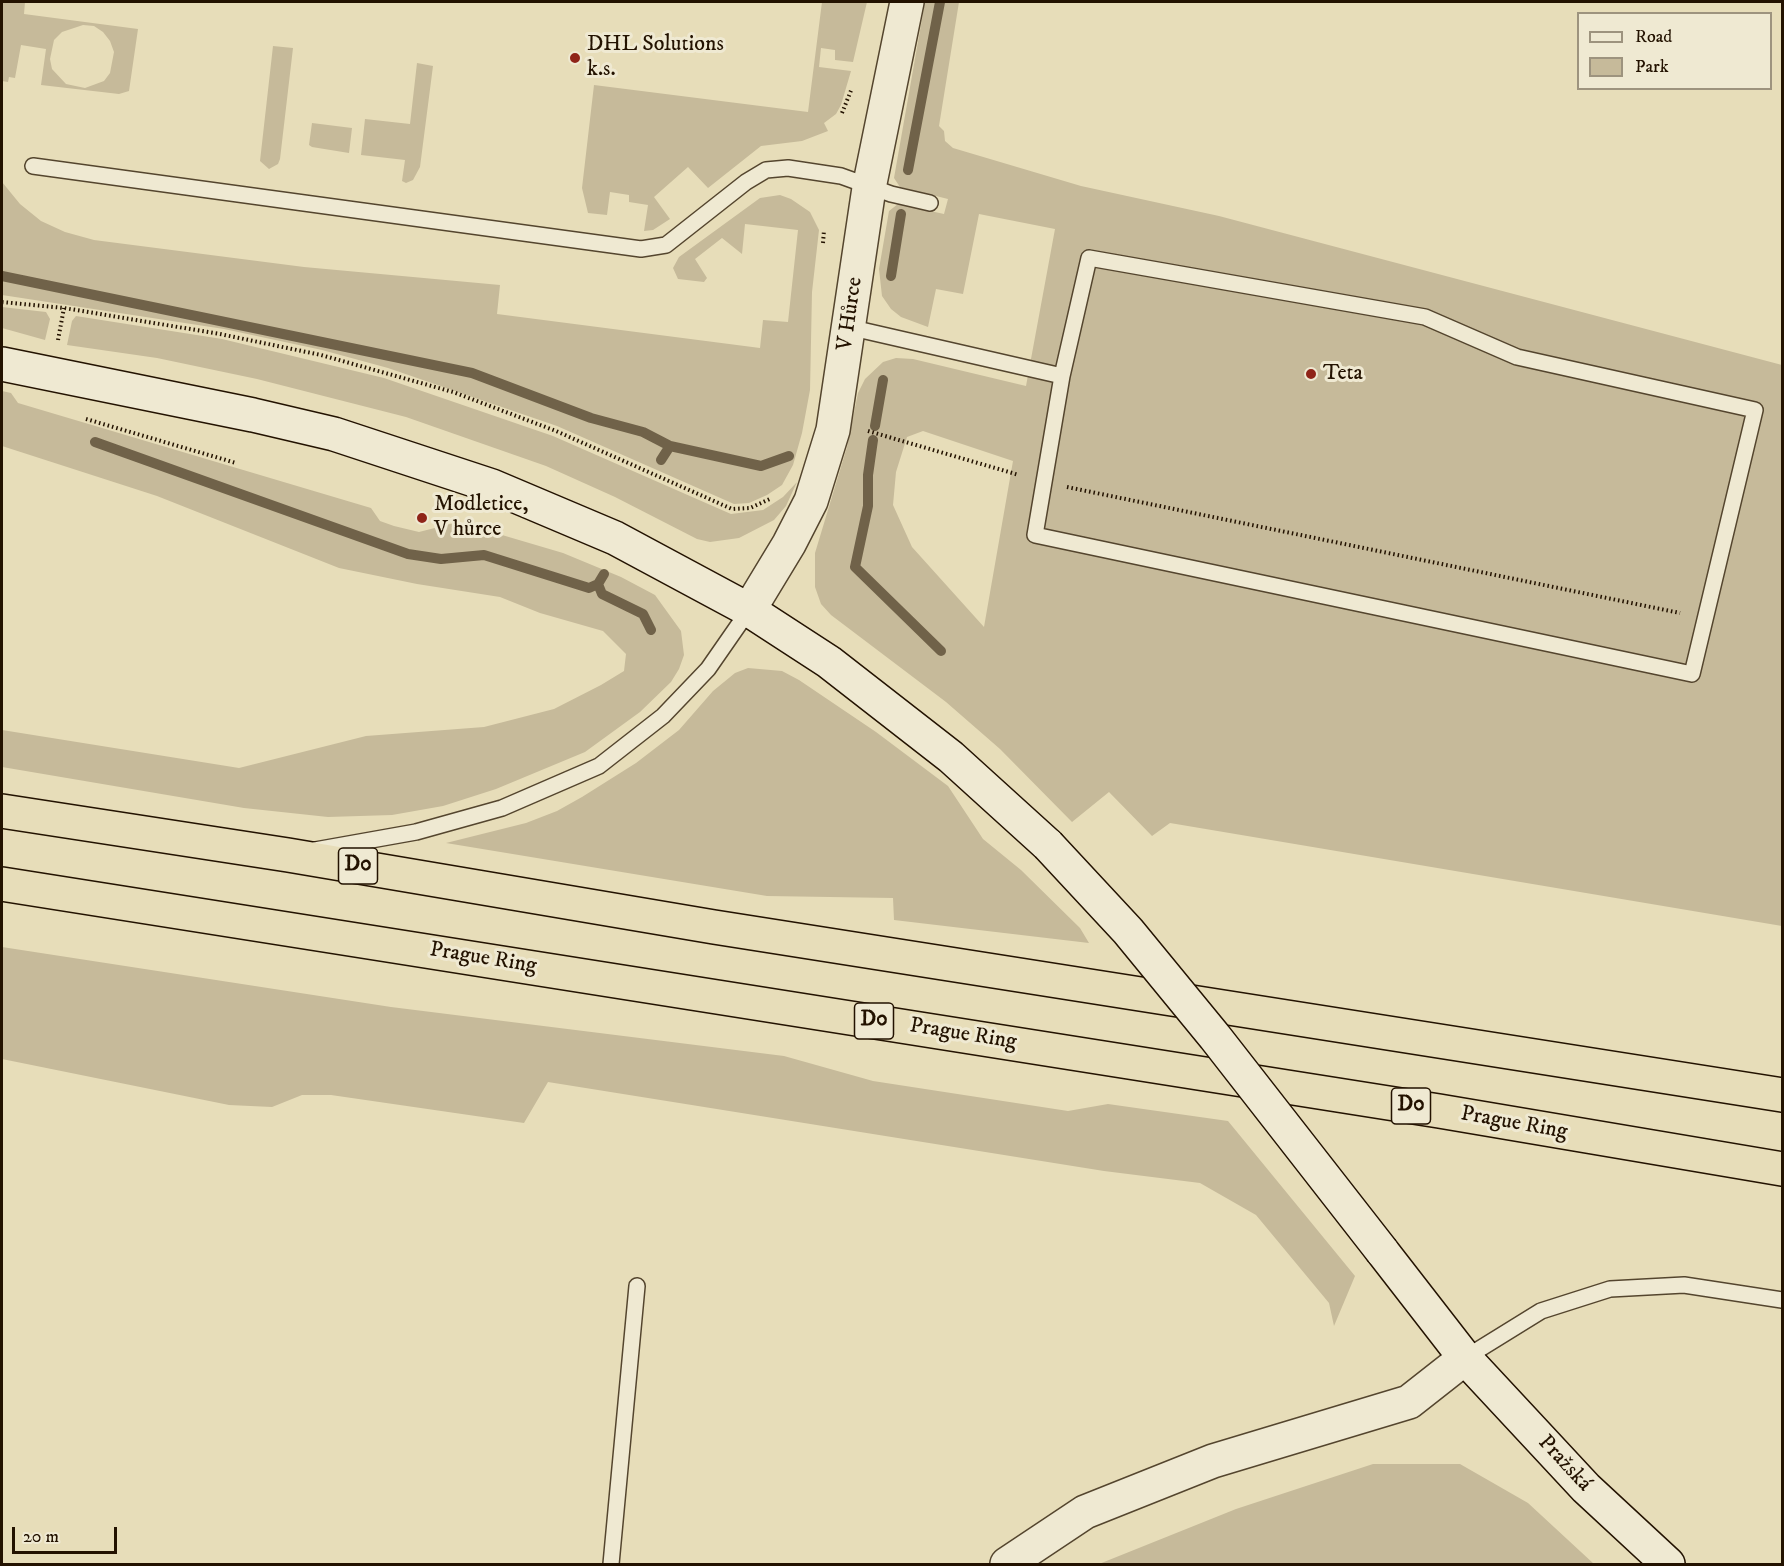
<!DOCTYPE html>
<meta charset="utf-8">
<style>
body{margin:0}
#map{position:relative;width:1784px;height:1566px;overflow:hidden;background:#e7ddb9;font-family:"IM FELL DW Pica",serif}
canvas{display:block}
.frame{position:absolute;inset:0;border:3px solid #231200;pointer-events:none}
.legend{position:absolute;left:1577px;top:12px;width:195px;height:78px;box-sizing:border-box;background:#efe9d2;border:2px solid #9d937e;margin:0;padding:8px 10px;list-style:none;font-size:18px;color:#231200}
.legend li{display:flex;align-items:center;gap:12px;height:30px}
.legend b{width:30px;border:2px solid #9d937e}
.scale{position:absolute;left:12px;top:1527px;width:105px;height:27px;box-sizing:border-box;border:3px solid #231200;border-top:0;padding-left:8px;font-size:18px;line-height:21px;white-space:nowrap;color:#231200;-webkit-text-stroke:4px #efe9d2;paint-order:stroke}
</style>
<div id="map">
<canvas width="1784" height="1566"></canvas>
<div class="frame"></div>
<ul class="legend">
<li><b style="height:8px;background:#efe9d2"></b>Road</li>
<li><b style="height:16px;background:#c6ba9a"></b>Park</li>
</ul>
<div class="scale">20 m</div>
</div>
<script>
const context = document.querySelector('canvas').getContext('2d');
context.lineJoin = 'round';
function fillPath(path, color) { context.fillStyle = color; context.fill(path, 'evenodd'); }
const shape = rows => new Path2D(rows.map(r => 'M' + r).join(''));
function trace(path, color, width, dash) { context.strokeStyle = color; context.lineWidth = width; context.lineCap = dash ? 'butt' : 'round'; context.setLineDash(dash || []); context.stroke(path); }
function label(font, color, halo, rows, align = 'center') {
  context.font = font + ' "IM FELL DW Pica",serif'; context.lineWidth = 6; context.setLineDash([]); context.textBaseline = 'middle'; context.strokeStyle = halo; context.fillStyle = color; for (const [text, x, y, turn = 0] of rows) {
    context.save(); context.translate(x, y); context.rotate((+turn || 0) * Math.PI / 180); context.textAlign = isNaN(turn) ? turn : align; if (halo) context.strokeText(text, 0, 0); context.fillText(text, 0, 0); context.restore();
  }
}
fillPath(shape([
 [2,2,25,2,24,14,138,29,129,91,119,94,41,85,46,49,21,45,15,78,9,77,8,82,2,81],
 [83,25,94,26,103,32,110,41,114,52,110,73,104,81,85,88,66,84,52,69,50,59,54,40,62,32],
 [822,2,867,2,853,62,835,60,835,50,821,48,819,67,851,71,841,105,836,114,824,123,828,131,802,141,761,146,708,188,688,167,654,197,670,219,653,230,644,231,648,205,629,202,629,195,610,192,607,215,588,213,582,188,594,85,808,112],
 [925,2,959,2,939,126,944,131,945,141,953,148,1081,186,1219,216,1782,365,1782,926,1170,823,1152,836,1109,792,1072,822,1000,749,946,702,831,615,821,604,815,587,815,553,847,447,858,393,865,379,883,362,896,358,913,359,1026,386,1055,229,979,214,963,294,936,289,928,327,901,317,891,309,882,296,879,269,889,211,898,204,944,214,948,199,900,187,894,178],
 [923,431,1013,461,984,627,912,547,893,505,896,472,907,437],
 [273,46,293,48,280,159,278,164,269,169,260,161],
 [417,63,433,66,420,167,413,180,406,183,402,181,405,160,361,155,365,119,410,124],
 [312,123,352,128,349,153,312,147,309,145],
 [2,182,20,204,41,221,65,232,94,240,304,267,500,285,497,314,760,348,763,320,788,322,798,230,745,224,742,254,722,238,695,259,707,278,704,282,678,279,673,268,679,257,760,198,780,195,791,199,810,212,819,230,812,292,810,390,802,433,793,465,782,485,767,495,749,503,734,504,557,426,388,368,322,350,224,329,2,295],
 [2,307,46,312,50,319,45,340,2,328],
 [76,316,222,339,384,378,553,436,731,514,763,510,783,497,797,482,786,506,774,520,739,538,710,542,697,539,615,497,546,466,406,417,257,379,157,358,67,345,72,321],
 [2,391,11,393,18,403,371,508,380,521,394,526,419,532,458,522,563,553,621,577,655,595,681,631,684,655,679,669,671,682,640,712,585,752,496,789,443,806,392,815,328,817,244,808,2,767,2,730,239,768,366,736,484,727,554,709,601,685,624,671,626,654,603,631,540,613,500,597,417,584,339,568,157,496,2,446],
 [748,668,782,671,799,680,876,732,948,786,983,839,1021,870,1080,928,1089,943,894,920,893,898,767,896,446,843,526,823,557,811,582,797,636,763,679,730,713,691,735,673],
 [2,947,391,1007,784,1056,873,1081,1068,1111,1108,1104,1228,1121,1355,1276,1334,1326,1329,1303,1256,1215,1200,1183,1104,1171,548,1082,524,1123,331,1095,302,1095,272,1107,229,1105,2,1059],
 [1373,1464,1460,1464,1528,1503,1594,1564,1099,1564,1236,1509]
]), '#c6ba9a');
trace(shape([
 [908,170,940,2],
 [2,276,472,373,591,418,643,432,670,446],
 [891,276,901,214],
 [875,426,883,380],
 [873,440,868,475,868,506,855,567,941,651],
 [95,442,408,554,441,559,484,555,589,588,598,584,604,574],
 [661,460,670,446,761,466,789,456],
 [598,584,602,594,643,614,651,630]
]), '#706249', 10);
const service = shape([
 [33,166,641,249,666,245,746,182,766,170,788,168,841,176,891,194,930,203],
 [1089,258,1425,317,1517,357,1755,410,1692,674,1035,535,1062,376,1089,258],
 [848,327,1062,376],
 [315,850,416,832,502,808,599,766,663,716,708,669,749,610],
 [1465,1358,1541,1311,1610,1289,1684,1285,1782,1300],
 [611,1564,637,1286]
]);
const tertiary = shape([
 [749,610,789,544,811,501,833,430,869,188,907,2],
 [1007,1564,1085,1512,1213,1461,1409,1402,1465,1358]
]);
const secondary = shape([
 [2,364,253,415,334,434,492,486,615,538,749,610,829,662,951,757,1048,845],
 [1382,1251,1465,1358,1586,1488,1668,1564]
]);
const motorway = shape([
 [2,811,288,855,714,927,1782,1095],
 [2,884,1439,1111,1782,1169]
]);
trace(service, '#54452e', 18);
trace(tertiary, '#54452e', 36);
trace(secondary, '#231200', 36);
trace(motorway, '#231200', 36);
trace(shape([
 [842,113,852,88],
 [823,243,824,230],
 [2,302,64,308,220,334,321,355,453,392,556,431,732,509,750,508,772,498],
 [58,340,64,308],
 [86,419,236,463],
 [868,431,1019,475],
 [1067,487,1680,613]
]), '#231200', 4, [1.5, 3]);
trace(service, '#efe9d2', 15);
trace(tertiary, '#efe9d2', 33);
trace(secondary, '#efe9d2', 33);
trace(motorway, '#e7ddb9', 33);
const secondaryBridge = shape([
 [1048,845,1128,931,1215,1037,1382,1251]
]);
trace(secondaryBridge, '#231200', 36, []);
trace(secondaryBridge, '#efe9d2', 33);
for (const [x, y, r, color] of [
 [575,58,6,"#8f2418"],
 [1311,374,6,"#8f2418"],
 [422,518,6,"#8f2418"]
]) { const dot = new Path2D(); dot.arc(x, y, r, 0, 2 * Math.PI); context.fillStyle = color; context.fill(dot); trace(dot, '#efe9d2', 2); }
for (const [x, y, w] of [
 [358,866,39],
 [874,1021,39],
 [1411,1106,39]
]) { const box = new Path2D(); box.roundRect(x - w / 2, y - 18, w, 36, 4.5); context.fillStyle = '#efe9d2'; context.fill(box); trace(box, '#231200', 1.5); }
label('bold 21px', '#231200', null, [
 ["D0",358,866],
 ["D0",874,1021],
 ["D0",1411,1106]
]);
label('22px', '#231200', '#efe9d2', [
 ["DHL Solutions",587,45],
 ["k.s.",587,70],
 ["Teta",1323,374],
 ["Modletice,",434,505],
 ["V hůrce",434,530]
], 'left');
label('22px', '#231200', '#efe9d2', [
 ["V Hůrce",851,314,-82],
 ["Prague Ring",483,959,9],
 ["Prague Ring",963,1035,9],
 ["Prague Ring",1514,1124,10],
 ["Pražská",1564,1464,47]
]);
</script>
